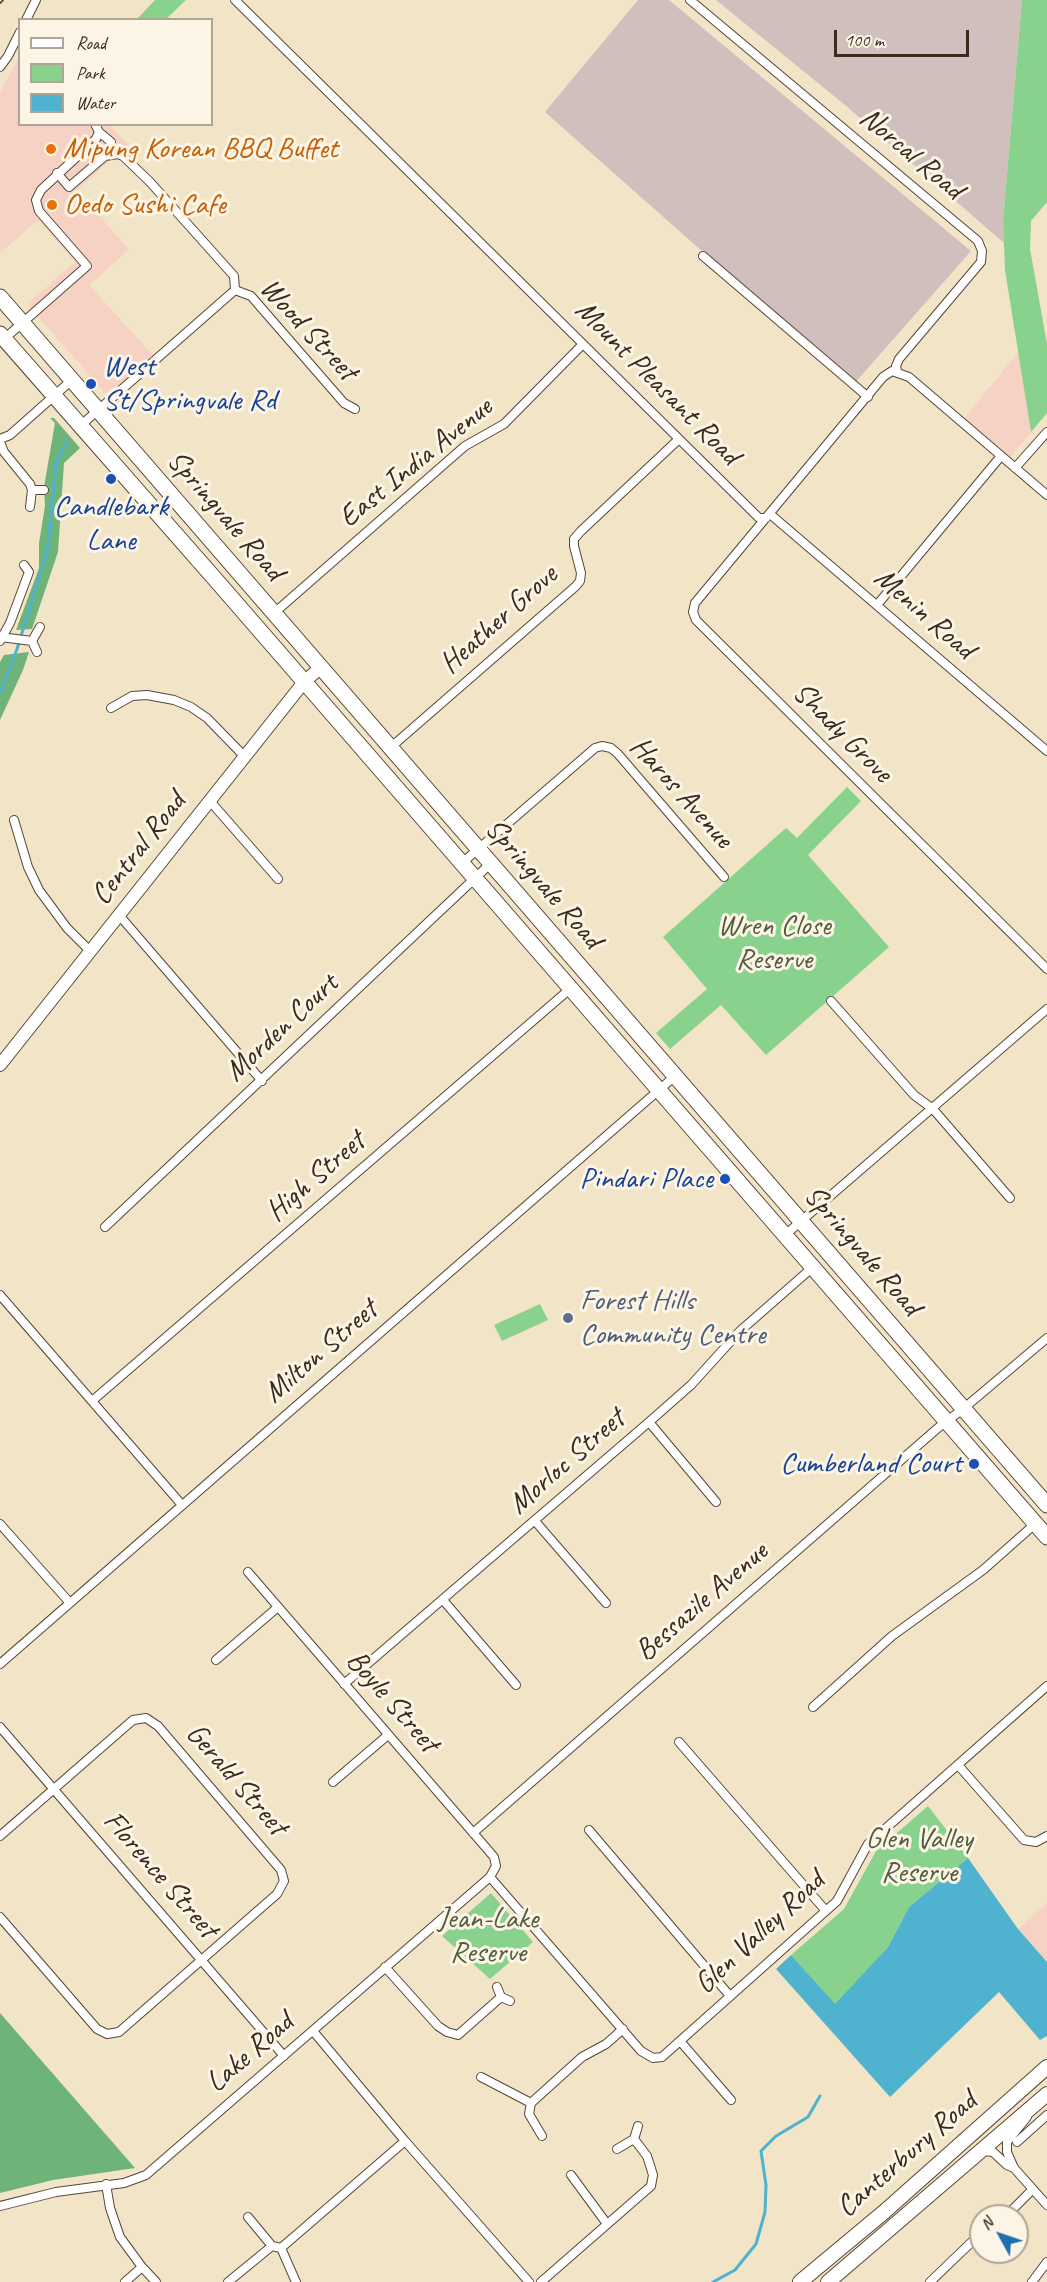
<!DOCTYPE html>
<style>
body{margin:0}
#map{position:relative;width:1047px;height:2282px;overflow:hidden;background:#f2e4c7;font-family:Caveat,sans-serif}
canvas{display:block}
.legend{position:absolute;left:18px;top:18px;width:195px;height:108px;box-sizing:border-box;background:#fcf5e5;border:2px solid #afa495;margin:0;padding:8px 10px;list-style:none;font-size:18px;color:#3b2a1e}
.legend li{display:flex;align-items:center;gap:12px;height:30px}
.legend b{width:30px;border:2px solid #afa495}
.north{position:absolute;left:969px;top:2204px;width:60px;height:60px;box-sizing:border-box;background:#fcf5e5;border:2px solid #afa495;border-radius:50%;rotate:310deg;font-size:16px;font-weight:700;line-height:24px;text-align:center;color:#3b2a1e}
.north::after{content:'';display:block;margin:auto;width:21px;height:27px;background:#1f6fb2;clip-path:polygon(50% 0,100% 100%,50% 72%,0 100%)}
.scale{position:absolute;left:834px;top:30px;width:135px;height:27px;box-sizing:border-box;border:3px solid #3b2a1e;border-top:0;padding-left:8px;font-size:18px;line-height:21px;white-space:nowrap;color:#3b2a1e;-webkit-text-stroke:4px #fcf5e5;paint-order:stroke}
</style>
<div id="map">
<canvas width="1047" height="2282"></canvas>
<ul class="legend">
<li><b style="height:8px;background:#fff"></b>Road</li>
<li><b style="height:16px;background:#89d28d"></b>Park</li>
<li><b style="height:16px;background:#4fb2ce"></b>Water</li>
</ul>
<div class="north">N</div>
<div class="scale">100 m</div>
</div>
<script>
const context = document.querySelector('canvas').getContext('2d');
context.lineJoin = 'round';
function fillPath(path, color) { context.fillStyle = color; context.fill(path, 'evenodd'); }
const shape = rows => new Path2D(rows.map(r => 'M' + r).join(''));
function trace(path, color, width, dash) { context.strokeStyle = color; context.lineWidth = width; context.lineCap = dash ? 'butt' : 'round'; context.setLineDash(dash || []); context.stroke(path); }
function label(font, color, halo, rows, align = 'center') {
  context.font = font + ' Caveat,sans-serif'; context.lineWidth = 6; context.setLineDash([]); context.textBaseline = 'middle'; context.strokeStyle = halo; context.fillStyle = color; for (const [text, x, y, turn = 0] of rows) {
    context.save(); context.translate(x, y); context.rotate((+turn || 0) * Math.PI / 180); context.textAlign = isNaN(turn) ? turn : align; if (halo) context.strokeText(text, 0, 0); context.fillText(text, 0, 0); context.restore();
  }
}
fillPath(shape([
 [19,57,20,124,110,125,128,145,77,190,129,250,89,285,153,355,107,395,27,304,75,262,38,220,0,253,0,92],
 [1019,351,1031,432,1008,460,962,421],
 [1047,1903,1047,1962,1018,1929]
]), '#f6d2c4');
fillPath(shape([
 [638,0,669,0,971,251,853,385,545,112],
 [716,0,1022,0,1003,220,1004,243,845,105]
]), '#d1bfbe');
fillPath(shape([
 [155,0,186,0,166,19,137,19],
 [1022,0,1047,0,1047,202,1031,221,1030,249,1047,344,1047,413,1031,432,1005,270,1003,220],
 [847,787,861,801,808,855,889,947,766,1055,721,1005,670,1049,656,1033,707,989,663,937,786,828,797,838],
 [540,1304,548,1320,502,1341,494,1325],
 [928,1806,968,1858,909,1907,888,1947,835,2005,791,1955,844,1909,876,1851],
 [491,1893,533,1942,490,1979,442,1936]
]), '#89d28d');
fillPath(shape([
 [50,418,54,418,80,448,64,463,58,552,32,629,16,630,39,568,39,543,45,506,44,487,55,423],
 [29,652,23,670,0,720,0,662,4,655],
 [0,2013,135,2168,53,2180,0,2193]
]), '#6eb478');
fillPath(shape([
 [968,1858,1018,1929,1047,1962,1047,2036,1040,2040,999,1992,890,2097,776,1969,791,1955,835,2004,888,1947,909,1907]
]), '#4fb2ce');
trace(shape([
 [0,693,17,649,47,552,56,463,67,441],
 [713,2282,735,2270,756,2244,765,2212,766,2185,761,2151,776,2136,808,2117,820,2096]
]), '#4fb2ce', 3);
const street = shape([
 [235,0,759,518,766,518],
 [690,0,978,241,982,251,981,262,899,359,896,366,897,371],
 [26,20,36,0],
 [0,67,8,56,20,32],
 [95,124,99,132,111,142],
 [57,173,69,187,105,156,118,154,123,156,150,182,234,276,235,290,251,296,344,403,355,409],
 [703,256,868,397],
 [4,339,87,266,39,211,36,200,41,190,96,139,99,132],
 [80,426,235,290],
 [0,439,10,435,73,379],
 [0,442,4,452,30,484,32,490,30,507],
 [1015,468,1047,432],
 [32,490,44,490],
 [1047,495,909,377,892,371,883,377,695,603,693,612,696,620,1047,969],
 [770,514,1047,751],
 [877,605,1001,456],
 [273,614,465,446,504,424,583,344],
 [0,637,32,641],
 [0,641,10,623,29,572,24,565],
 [37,652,32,641,40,627],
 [111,708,132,696,147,695,174,700,191,707,207,718,245,757],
 [390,748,576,586,580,581,581,573,574,546,574,539,581,531,679,439],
 [210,801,278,879],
 [14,820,28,867,39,890,67,928,90,951],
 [462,863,595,748,602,746,611,748,618,754,724,877],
 [119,915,262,1081],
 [831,1001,914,1095,933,1109,1010,1198],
 [105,1227,490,864],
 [785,1235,1047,1009],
 [0,1295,182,1505],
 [92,1401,571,988],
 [649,1422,716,1502],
 [535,1521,606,1603],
 [0,1524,70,1603],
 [443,1600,516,1685],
 [216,1660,278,1607],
 [0,1664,675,1076],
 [344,1684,649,1422,691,1385,740,1331,813,1267],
 [813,1707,892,1636,983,1570,1035,1524],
 [0,1727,284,2056],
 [679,1742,826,1911],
 [958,1765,1024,1840,1036,1842,1047,1836],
 [333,1782,388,1735],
 [589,1830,730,1996],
 [473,1833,939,1427,963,1409,1047,1338],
 [0,1836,133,1720,146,1718,158,1726,281,1870,284,1881,277,1894,119,2032,107,2034,97,2029,0,1917],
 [490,1877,641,2051,653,2058,662,2057,837,1901,868,1844,1047,1686],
 [385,1967,438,2026,447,2032,458,2035,501,1997],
 [497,1987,501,1997,510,2001],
 [313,2031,405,2141,529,2282],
 [680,2041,731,2100],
 [481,2077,531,2103,529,2114,542,2136],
 [531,2103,582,2057,606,2044,623,2029],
 [1027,2117,1007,2142,1007,2152,1014,2168,1047,2205],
 [1017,2142,1047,2115],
 [617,2149,634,2139,638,2126],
 [983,2151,993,2152,1007,2165,1014,2168],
 [571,2175,607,2224],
 [106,2184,110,2208,120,2237,142,2267,156,2282],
 [0,2206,56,2192,124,2183,146,2175,490,1877,496,1866,494,1857,248,1572],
 [1002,2216,1011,2211,1033,2189],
 [248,2217,272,2246],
 [281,2248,296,2282],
 [125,2282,142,2267],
 [228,2282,272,2246,281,2248,405,2141],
 [541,2282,651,2186,653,2175,647,2156,634,2139],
 [930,2282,981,2233],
 [1032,2282,1047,2262]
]);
const secondary = shape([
 [0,1065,304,682,320,668]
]);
const primary = shape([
 [800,2282,884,2212,1047,2067],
 [828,2282,1047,2094]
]);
const highway = shape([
 [0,297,1047,1505],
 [0,334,222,587,1047,1537]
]);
trace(street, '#564637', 10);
trace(secondary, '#564637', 14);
trace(primary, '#564637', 16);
trace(highway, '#564637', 17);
trace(street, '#fff', 8);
trace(secondary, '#fff', 12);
trace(primary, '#fff', 14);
trace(highway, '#fff', 15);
const rail = shape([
 [0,1,1,0]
]);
trace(rail, '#3b2a1e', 5);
trace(rail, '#fcf5e5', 3, [9]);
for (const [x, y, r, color] of [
 [51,149,6,"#e8710a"],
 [52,205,6,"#e8710a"],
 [91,384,6,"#1a4fb4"],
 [111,479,6,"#1a4fb4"],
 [725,1179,6,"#1a4fb4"],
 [568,1318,6,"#5c6f8a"],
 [974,1464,6,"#1a4fb4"]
]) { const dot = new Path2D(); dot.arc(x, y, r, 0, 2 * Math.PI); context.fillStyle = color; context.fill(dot); trace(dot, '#fcf5e5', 2); }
label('30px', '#c56008', '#fcf5e5', [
 ["Mipung Korean BBQ Buffet",63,149],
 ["Oedo Sushi Cafe",64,205]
], 'left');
label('30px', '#3b2a1e', '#fcf5e5', [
 ["Norcal Road",911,154,40],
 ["Wood Street",308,330,47],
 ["Mount Pleasant Road",657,383,45],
 ["East India Avenue",416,463,-39],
 ["Springvale Road",225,516,49],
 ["Menin Road",924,614,41],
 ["Heather Grove",499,620,-42],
 ["Shady Grove",842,733,45],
 ["Haros Avenue",681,793,48],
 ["Central Road",139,849,-52],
 ["Springvale Road",543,884,49],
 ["Morden Court",282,1028,-43],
 ["High Street",316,1177,-41],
 ["Springvale Road",862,1251,49],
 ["Milton Street",321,1352,-41],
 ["Morloc Street",567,1462,-41],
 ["Bessazile Avenue",702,1602,-41],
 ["Boyle Street",392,1702,49],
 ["Gerald Street",236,1780,49],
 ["Florence Street",160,1875,49],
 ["Glen Valley Road",760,1933,-43],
 ["Lake Road",250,2053,-41],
 ["Canterbury Road",907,2155,-41]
]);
label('30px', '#164399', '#fcf5e5', [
 ["West",103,367,"left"],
 ["St/Springvale Rd",103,401,"left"],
 ["Candlebark",111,507,"center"],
 ["Lane",111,541,"center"],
 ["Pindari Place",713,1179],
 ["Cumberland Court",962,1464]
], 'right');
label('30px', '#525c3f', '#fcf5e5', [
 ["Wren Close",774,926],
 ["Reserve",774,960],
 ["Glen Valley",919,1839],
 ["Reserve",919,1873],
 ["Jean-Lake",488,1919],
 ["Reserve",488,1953]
]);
label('30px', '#4e5e75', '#fcf5e5', [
 ["Forest Hills",580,1301],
 ["Community Centre",580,1335]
], 'left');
</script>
